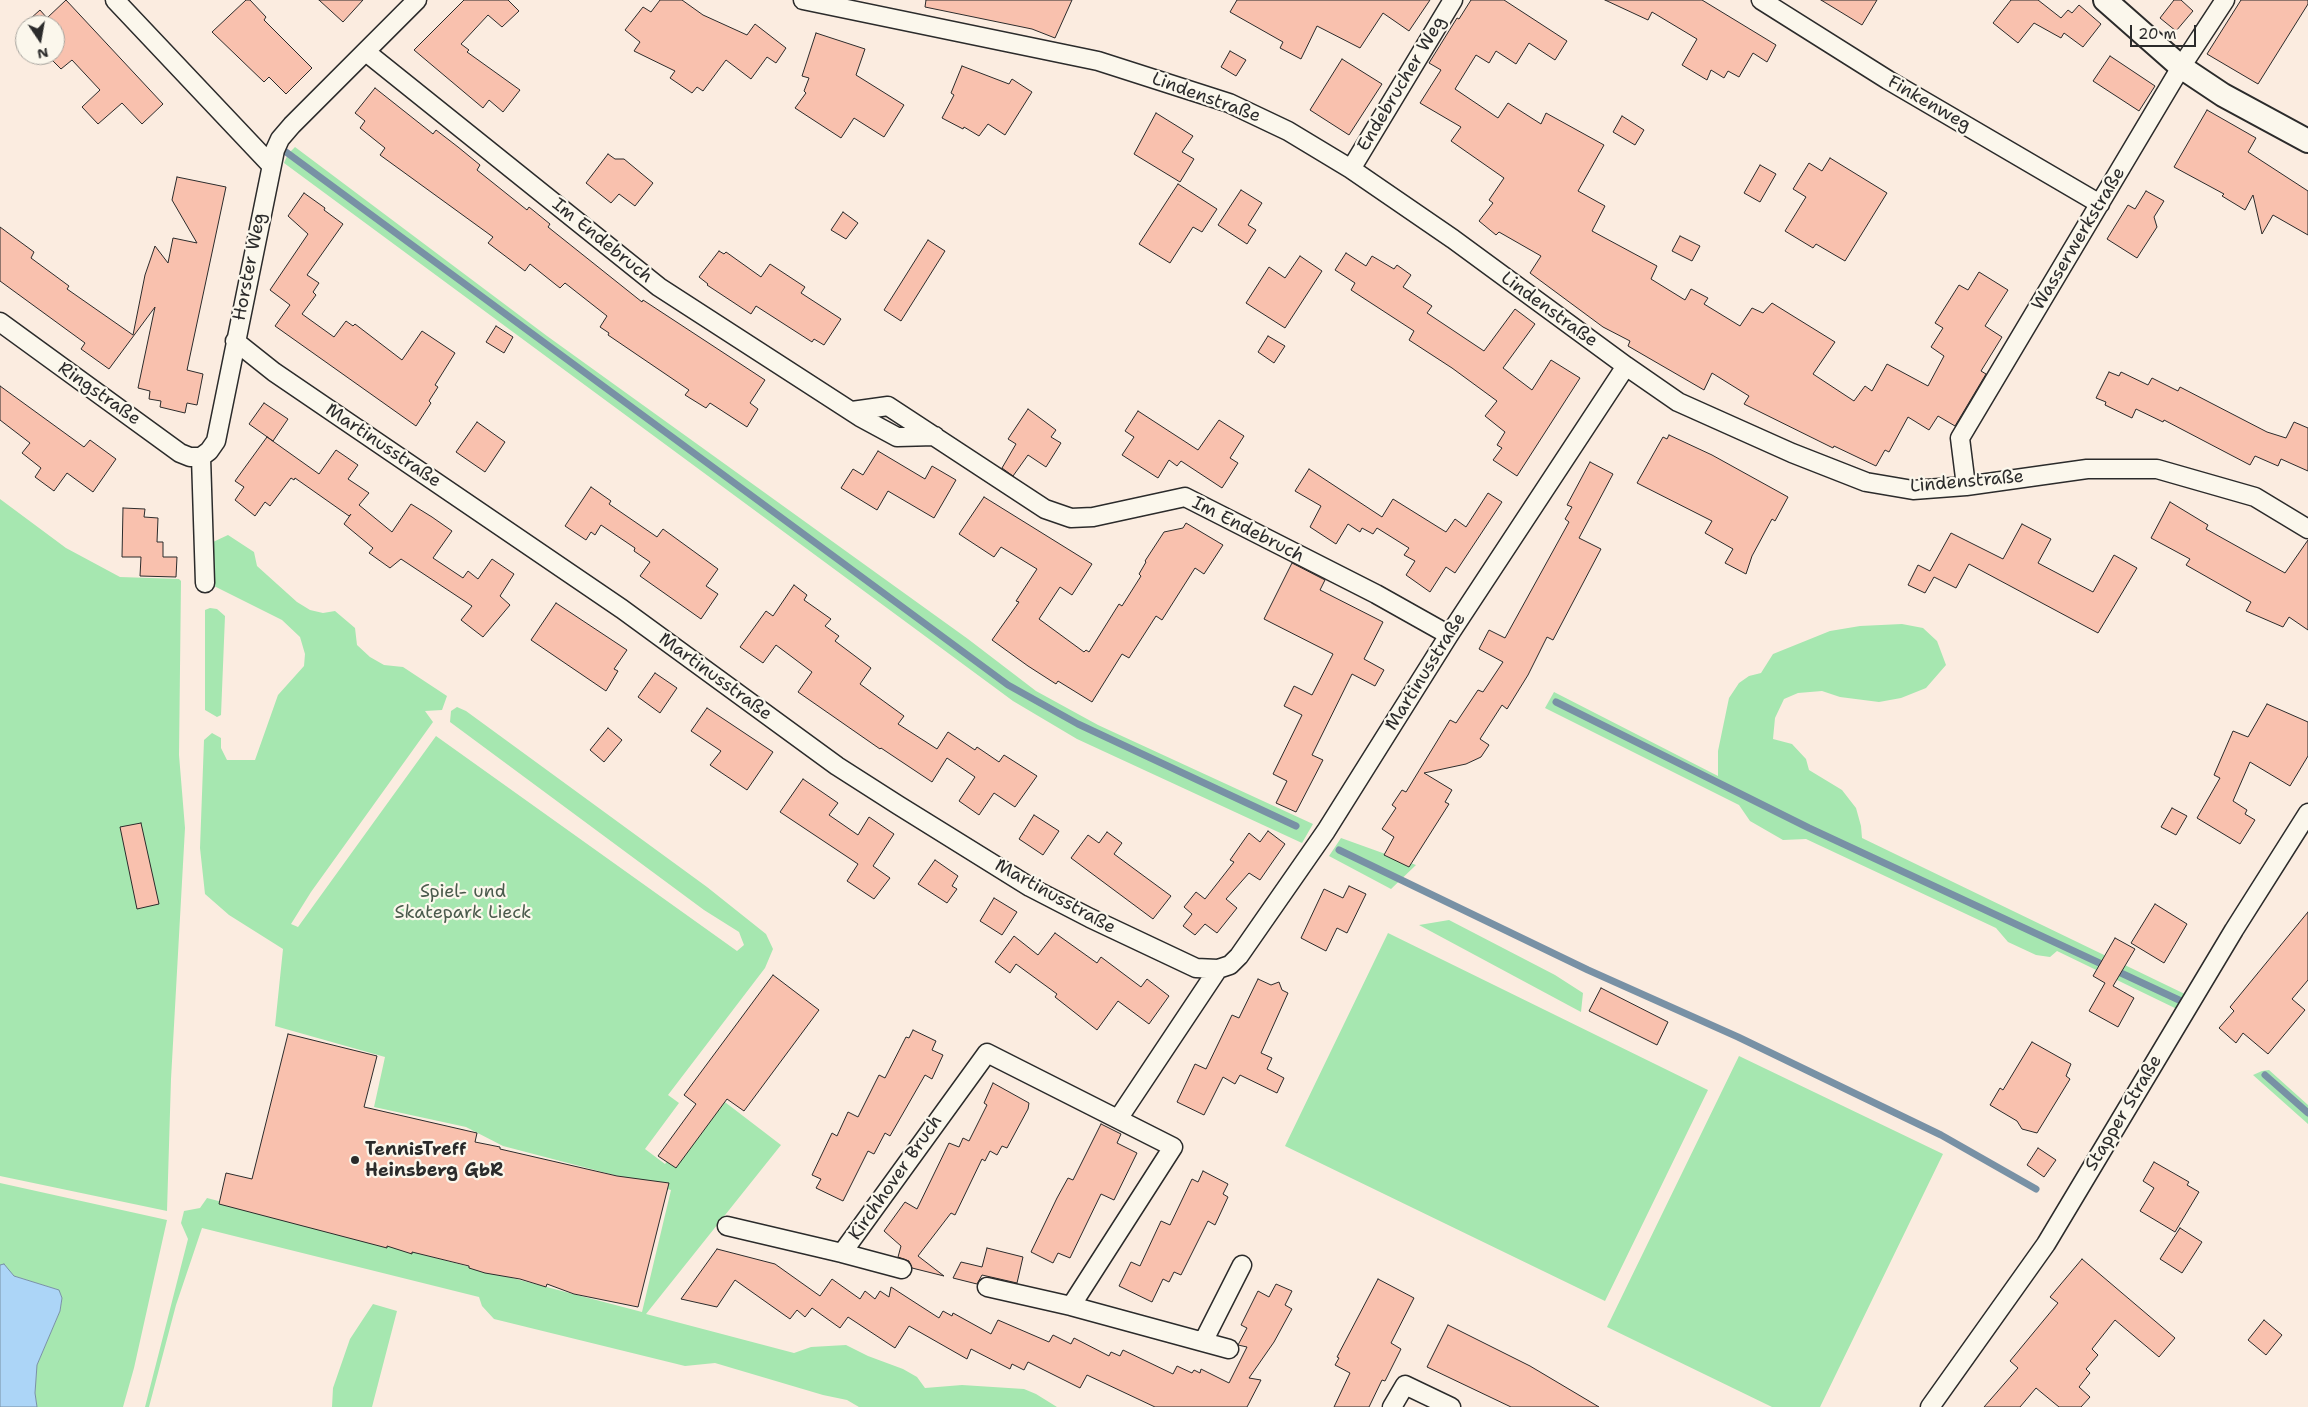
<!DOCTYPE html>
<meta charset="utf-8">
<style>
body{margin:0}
#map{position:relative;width:2308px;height:1407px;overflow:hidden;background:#fbece0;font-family:"Shantell Sans",sans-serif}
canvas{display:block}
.north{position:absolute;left:15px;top:15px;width:50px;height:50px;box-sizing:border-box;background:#fbf7ec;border:1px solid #a8a59f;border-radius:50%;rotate:168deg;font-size:14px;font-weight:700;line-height:20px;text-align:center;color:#2b2b2b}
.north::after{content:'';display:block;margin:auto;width:18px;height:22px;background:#2b2b2b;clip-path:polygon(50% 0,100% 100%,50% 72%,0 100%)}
.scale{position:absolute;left:2130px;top:25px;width:66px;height:22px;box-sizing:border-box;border:2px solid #2b2b2b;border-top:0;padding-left:6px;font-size:15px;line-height:18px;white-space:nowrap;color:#2b2b2b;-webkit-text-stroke:4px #fbf7ec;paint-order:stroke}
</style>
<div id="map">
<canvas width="2308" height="1407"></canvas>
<div class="north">N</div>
<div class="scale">20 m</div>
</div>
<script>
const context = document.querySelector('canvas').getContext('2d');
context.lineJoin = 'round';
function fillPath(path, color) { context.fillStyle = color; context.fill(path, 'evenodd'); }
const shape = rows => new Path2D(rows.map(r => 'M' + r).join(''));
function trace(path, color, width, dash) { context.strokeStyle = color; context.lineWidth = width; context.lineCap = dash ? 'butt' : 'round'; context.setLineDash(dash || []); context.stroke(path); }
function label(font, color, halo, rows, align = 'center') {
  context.font = font + ' "Shantell Sans",sans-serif'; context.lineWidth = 4.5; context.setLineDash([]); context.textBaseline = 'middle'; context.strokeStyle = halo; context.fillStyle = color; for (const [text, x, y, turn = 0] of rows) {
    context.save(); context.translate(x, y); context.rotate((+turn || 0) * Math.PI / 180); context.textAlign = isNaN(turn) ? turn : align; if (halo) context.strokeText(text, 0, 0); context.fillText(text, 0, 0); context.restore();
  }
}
fillPath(shape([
 [295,147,547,336,968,639,1036,691,1098,725,1313,824,1302,843,1077,739,1013,701,284,163,288,154],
 [0,499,66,548,120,577,179,579,181,581,179,755,185,828,171,1079,167,1211,0,1176],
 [228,535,254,552,257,566,297,602,310,610,323,613,335,611,355,628,357,645,370,657,384,665,403,667,447,696,442,710,425,711,433,722,311,892,291,924,298,927,436,736,737,951,744,945,739,932,704,910,450,722,451,711,457,707,466,711,707,887,766,934,773,949,765,968,668,1095,679,1103,645,1149,665,1164,717,1096,781,1145,646,1314,794,1353,811,1347,846,1345,868,1356,903,1369,917,1377,925,1388,962,1385,1024,1389,1036,1394,1057,1407,859,1407,847,1400,823,1395,715,1363,685,1366,494,1319,482,1306,479,1297,202,1228,176,1305,149,1407,145,1407,188,1239,181,1223,184,1211,200,1208,207,1198,642,1312,671,1190,503,1146,466,1127,374,1107,385,1057,275,1026,283,949,229,915,205,894,200,848,204,740,212,733,221,738,221,748,227,760,255,760,278,695,304,666,305,654,300,637,282,620,214,586,208,572,210,551,213,542],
 [210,608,217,609,225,616,221,715,217,717,205,710,205,610],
 [1902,624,1923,628,1937,641,1946,665,1926,688,1901,698,1879,702,1840,697,1822,691,1798,693,1784,699,1775,718,1773,739,1792,744,1806,759,1809,770,1842,790,1856,808,1861,826,1862,838,2191,997,2181,1011,2057,951,2050,957,2036,955,2008,942,1996,928,1806,839,1783,840,1750,821,1739,805,1545,708,1554,692,1718,776,1718,751,1729,698,1739,683,1749,676,1761,673,1773,654,1830,631,1860,626],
 [1341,838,1416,865,1391,889,1329,856],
 [1449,920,1555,975,1583,993,1581,1012,1419,925],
 [1388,933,1708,1090,1605,1301,1285,1146],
 [1739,1056,1943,1154,1820,1407,1772,1407,1607,1327],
 [2269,1070,2308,1105,2308,1124,2253,1075,2262,1071],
 [0,1183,167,1220,134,1368,123,1407,37,1407,35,1393,37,1365,60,1311,62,1298,59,1290,14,1276,4,1265,0,1265],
 [373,1304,397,1311,372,1407,332,1407,333,1388,350,1339]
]), '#a6e7b0');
const water = shape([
 [4,1264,14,1276,59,1290,62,1298,60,1311,37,1365,35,1393,37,1407,0,1407,0,1265,4,1264]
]);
fillPath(water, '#acd5f7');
trace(water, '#7891a5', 1);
trace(shape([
 [282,149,1008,685,1078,724,1296,826],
 [1556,702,1809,828,2179,1000],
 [1339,850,1588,970,1738,1037,1941,1135,2036,1189],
 [2265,1075,2308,1113]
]), '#7891a5', 7);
const building = shape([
 [66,0,163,104,142,124,122,103,98,124,82,107,100,90,72,60,61,69,47,55,55,55,55,25,25,25,25,33,20,28,40,10,47,18,66,0],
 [246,0,250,0,266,17,264,20,312,68,286,94,269,77,264,82,212,32,246,0],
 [319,0,363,0,343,22,319,0],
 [464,0,508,0,519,11,502,27,488,15,461,44,469,50,467,52,520,90,503,112,489,100,483,108,414,50,464,0],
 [660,0,682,0,703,15,747,35,755,24,786,48,776,63,767,57,751,79,726,60,703,91,697,87,692,93,670,78,675,71,634,51,640,42,625,30,643,7,651,12,660,0],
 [926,0,1072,0,1055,38,1032,29,925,7,926,0],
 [1237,0,1430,0,1409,31,1383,13,1360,48,1317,26,1301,59,1280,48,1283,42,1230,12,1237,0],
 [1471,0,1504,0,1567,41,1555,60,1529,43,1516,64,1496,51,1489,63,1476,55,1455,89,1498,118,1508,103,1541,124,1546,113,1604,145,1578,191,1605,206,1592,231,1657,266,1651,279,1685,300,1691,289,1708,298,1704,304,1740,326,1752,308,1763,313,1772,303,1835,342,1813,374,1854,401,1865,386,1872,391,1887,364,1928,386,1944,356,1931,347,1943,328,1935,323,1959,285,1968,290,1979,272,2008,290,1985,326,2002,337,1981,371,1986,374,1955,426,1938,416,1929,430,1908,417,1889,452,1885,450,1876,466,1834,446,1833,448,1744,404,1749,396,1712,373,1704,390,1628,346,1630,341,1603,327,1530,273,1541,256,1499,232,1496,235,1479,221,1493,203,1489,200,1504,178,1451,141,1461,127,1420,103,1441,70,1429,63,1457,18,1459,19,1471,0],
 [1605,0,1702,0,1776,45,1767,62,1753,53,1739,77,1728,71,1724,78,1711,70,1707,80,1682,65,1697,39,1652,12,1648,20,1605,0],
 [1821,0,1877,0,1862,25,1821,0],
 [2011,0,2038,0,2061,18,2068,10,2072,13,2079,5,2101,24,2083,47,2064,33,2061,38,2034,23,2018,43,1993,23,2011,0],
 [2174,0,2181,0,2193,11,2176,31,2160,18,2174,0],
 [2241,0,2308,0,2308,4,2258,84,2207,54,2241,0],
 [816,33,865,49,856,75,904,105,884,137,854,118,841,138,795,108,806,93,804,91,809,78,802,76,816,33],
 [1230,51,1246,60,1236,76,1221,67,1230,51],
 [2110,56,2155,86,2139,111,2093,81,2110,56],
 [1342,59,1382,84,1349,135,1310,110,1342,59],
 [962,66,1009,84,1012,79,1032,92,1005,135,988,124,979,136,964,127,963,129,942,118,954,95,951,93,962,66],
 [375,88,433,134,436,130,458,147,480,165,477,170,527,210,529,207,550,224,548,227,642,302,643,300,765,380,750,403,758,409,747,427,710,403,706,408,685,395,689,390,608,335,609,333,600,327,607,316,565,283,560,288,530,264,525,271,488,243,493,237,380,155,385,148,360,128,365,121,355,113,375,88],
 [2207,110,2256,138,2248,152,2308,191,2308,235,2273,215,2262,234,2253,195,2245,210,2222,196,2224,194,2174,167,2207,110],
 [1156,113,1193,136,1182,152,1194,159,1180,182,1134,154,1156,113],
 [1622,116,1644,130,1635,145,1613,132,1622,116],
 [608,154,615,159,624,159,653,183,635,206,619,194,611,203,586,183,608,154],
 [1830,158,1887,193,1845,261,1816,244,1813,248,1785,231,1806,197,1793,189,1809,163,1822,171,1830,158],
 [1760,165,1776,174,1760,202,1744,193,1760,165],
 [177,177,226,187,187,370,203,374,197,405,187,403,185,413,160,407,161,401,149,399,150,391,138,388,155,307,109,369,81,349,85,343,0,281,0,227,34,252,31,258,69,286,67,289,133,335,145,275,155,246,168,263,173,238,197,243,172,200,177,177],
 [1178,184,1217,209,1202,232,1193,227,1170,263,1139,244,1178,184],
 [1241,190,1262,203,1248,225,1256,230,1247,244,1218,225,1241,190],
 [2146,191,2164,201,2154,217,2157,227,2137,258,2107,239,2128,205,2135,209,2146,191],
 [304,193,325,208,324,210,343,224,307,275,319,283,313,292,316,295,302,314,334,337,346,321,353,326,355,324,402,360,422,331,455,353,435,385,438,387,429,401,431,403,416,426,275,326,290,305,270,290,308,234,288,216,304,193],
 [843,212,858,223,846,239,831,230,843,212],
 [1680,236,1700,246,1692,261,1672,251,1680,236],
 [928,240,945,251,901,321,884,310,928,240],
 [719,251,724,254,726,252,761,277,770,264,805,287,801,293,841,319,824,345,814,339,812,342,756,306,751,314,707,285,708,284,699,277,719,251],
 [1346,253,1366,266,1372,256,1394,269,1397,265,1411,275,1403,287,1432,306,1427,313,1484,351,1515,309,1535,324,1503,368,1532,390,1551,360,1580,378,1517,476,1493,460,1502,448,1497,445,1505,432,1485,416,1497,401,1452,368,1409,340,1414,331,1351,290,1355,283,1335,270,1346,253],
 [1300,256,1322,271,1285,328,1246,303,1269,267,1285,278,1300,256],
 [496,326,513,337,504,353,486,342,496,326],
 [1268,336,1285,346,1274,363,1258,352,1268,336],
 [2109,372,2119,376,2121,372,2148,385,2152,378,2178,391,2180,387,2267,432,2286,438,2294,422,2308,428,2308,471,2281,459,2278,466,2255,456,2250,465,2164,420,2163,422,2136,409,2132,418,2105,405,2106,402,2096,398,2109,372],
 [0,386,84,447,90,440,116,459,93,492,67,473,54,491,35,477,41,468,22,453,30,443,0,420,0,386],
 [264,403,288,419,273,441,249,424,264,403],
 [1028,409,1056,430,1051,437,1061,443,1046,467,1028,455,1013,476,1002,468,1016,444,1008,439,1028,409],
 [1138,411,1198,450,1219,420,1244,436,1230,458,1238,463,1222,488,1181,461,1177,466,1169,460,1158,478,1122,455,1134,437,1125,431,1138,411],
 [477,422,505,442,485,472,456,452,477,422],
 [1669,435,1712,455,1788,497,1775,521,1772,519,1752,556,1746,574,1725,563,1733,549,1705,533,1712,521,1637,483,1663,437,1667,439,1669,435],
 [267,437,319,474,336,450,358,465,348,479,369,493,359,505,392,532,411,504,432,517,452,531,433,558,463,578,468,571,478,579,492,559,514,574,500,596,510,605,483,637,461,620,472,606,401,559,390,568,369,553,373,548,344,524,351,514,349,516,295,478,294,480,291,478,270,506,265,502,255,516,235,500,244,487,235,481,267,437],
 [878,451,925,479,932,466,956,480,934,518,888,491,877,510,841,488,853,469,863,475,878,451],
 [1590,462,1613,474,1579,538,1601,549,1553,640,1547,637,1528,675,1507,709,1502,705,1480,739,1489,745,1481,757,1466,764,1424,773,1452,790,1445,802,1449,804,1409,867,1384,855,1394,837,1382,829,1396,808,1392,805,1402,790,1406,792,1450,720,1456,723,1478,690,1483,692,1503,662,1479,649,1489,630,1505,638,1569,522,1565,519,1572,507,1567,505,1590,462],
 [1309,469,1382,517,1393,499,1446,532,1455,519,1466,527,1488,493,1502,502,1455,573,1446,567,1430,592,1406,575,1415,561,1404,555,1409,548,1377,528,1373,534,1362,528,1360,532,1348,524,1336,544,1310,527,1321,506,1295,491,1309,469],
 [591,487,611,501,609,504,657,537,663,529,718,569,706,586,718,594,701,619,640,576,650,562,634,551,635,548,601,525,595,535,591,532,586,540,565,526,591,487],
 [984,497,1092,564,1072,595,1060,587,1039,619,1084,652,1086,650,1089,652,1119,604,1122,606,1141,576,1139,574,1146,562,1145,561,1164,532,1183,528,1186,523,1223,545,1204,574,1195,568,1162,620,1156,616,1129,658,1122,654,1092,702,1058,681,1056,684,1028,666,992,640,1019,602,1016,601,1037,569,1001,547,994,557,959,534,984,497],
 [2170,502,2208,525,2206,529,2285,573,2308,540,2308,630,2289,617,2283,627,2246,611,2251,602,2186,565,2190,559,2151,538,2170,502],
 [123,508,145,509,144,517,158,518,157,542,163,542,163,557,177,557,176,577,140,576,141,557,122,557,123,508],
 [2022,524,2051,539,2038,563,2093,592,2114,555,2137,568,2098,633,1969,564,1956,588,1934,577,1925,593,1908,585,1918,565,1930,571,1951,533,2003,559,2022,524],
 [1292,563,1325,580,1320,590,1383,622,1364,659,1384,670,1375,686,1352,674,1312,755,1323,760,1296,812,1276,803,1287,781,1273,774,1302,715,1284,706,1294,686,1312,695,1333,654,1264,619,1292,563],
 [794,585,807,595,804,600,831,619,825,626,839,636,835,641,871,668,860,684,904,716,898,724,937,749,948,732,975,750,977,747,999,762,1004,755,1037,776,1015,807,994,793,979,815,959,801,975,777,947,758,932,782,881,748,880,749,798,692,812,672,776,645,763,663,740,647,766,611,773,616,794,585],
 [556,603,627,650,614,669,618,671,606,691,531,640,556,603],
 [655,673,677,688,660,713,638,697,655,673],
 [2267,704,2308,722,2308,756,2290,786,2250,762,2233,801,2247,810,2245,814,2255,820,2240,844,2197,818,2220,778,2214,775,2233,731,2248,737,2267,704],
 [707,708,773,752,747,790,710,765,721,751,691,731,707,708],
 [608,728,622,740,604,762,590,750,608,728],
 [803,779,838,803,829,815,858,835,869,817,894,834,873,866,890,878,874,899,847,881,858,864,780,812,803,779],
 [2172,808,2187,816,2176,835,2161,827,2172,808],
 [1034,815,1059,831,1043,855,1019,839,1034,815],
 [141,823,159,904,137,909,120,827,141,823],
 [1268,831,1285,844,1260,880,1249,873,1226,899,1237,908,1217,933,1205,924,1195,935,1183,926,1192,914,1184,907,1196,892,1205,899,1234,862,1230,860,1249,833,1260,842,1268,831],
 [1107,832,1122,843,1114,854,1171,896,1153,919,1071,858,1088,835,1099,843,1107,832],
 [935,860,958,876,952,886,957,889,947,903,918,884,935,860],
 [1349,886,1366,894,1347,933,1337,928,1326,951,1301,938,1324,889,1343,898,1349,886],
 [994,898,1017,912,1002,935,980,921,994,898],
 [2155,904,2187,924,2164,963,2131,943,2155,904],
 [2308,912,2308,980,2292,999,2305,1010,2268,1054,2243,1033,2236,1043,2219,1028,2234,1011,2230,1007,2308,912],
 [1055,933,1097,963,1101,957,1141,987,1147,979,1169,996,1149,1024,1118,1001,1097,1030,1055,997,1057,994,1016,964,1010,973,995,962,1014,936,1038,955,1055,933],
 [2115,938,2135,949,2113,986,2134,998,2118,1027,2089,1011,2105,983,2093,976,2115,938],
 [773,975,819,1010,744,1111,727,1099,676,1168,658,1156,696,1104,684,1095,773,975],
 [1258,979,1271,985,1279,982,1282,990,1288,993,1261,1053,1272,1058,1267,1069,1284,1078,1277,1093,1240,1075,1235,1084,1223,1077,1204,1115,1177,1102,1195,1064,1206,1069,1232,1015,1239,1018,1258,979],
 [1601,988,1668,1022,1657,1045,1589,1011,1601,988],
 [913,1030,936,1041,932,1050,943,1055,932,1079,925,1075,890,1136,885,1133,874,1154,868,1151,843,1201,816,1188,821,1179,812,1175,832,1133,837,1136,848,1112,858,1117,879,1075,885,1078,906,1037,909,1038,913,1030],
 [288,1034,377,1056,364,1107,477,1133,475,1142,500,1147,500,1149,617,1176,669,1183,638,1307,574,1294,547,1284,546,1287,520,1279,485,1273,469,1268,469,1266,412,1252,412,1254,387,1246,387,1248,219,1204,226,1173,252,1179,288,1034],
 [2032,1042,2071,1064,2066,1076,2070,1079,2037,1133,2022,1129,2017,1121,1990,1105,2000,1088,2003,1090,2032,1042],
 [993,1083,1029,1103,1028,1109,1007,1148,1002,1146,997,1155,990,1151,985,1161,982,1159,955,1215,951,1213,918,1256,944,1276,912,1268,909,1261,898,1257,901,1246,884,1231,905,1202,917,1209,949,1143,959,1147,963,1138,969,1141,987,1105,984,1103,993,1083],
 [1101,1124,1121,1134,1117,1143,1137,1153,1114,1200,1101,1194,1070,1258,1058,1253,1053,1263,1031,1252,1057,1198,1068,1178,1073,1180,1101,1124],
 [2038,1148,2056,1160,2044,1177,2027,1165,2038,1148],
 [2154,1162,2189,1182,2187,1185,2199,1192,2175,1232,2140,1211,2154,1188,2143,1181,2154,1162],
 [1203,1171,1228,1184,1223,1194,1228,1197,1215,1225,1208,1221,1181,1275,1174,1272,1169,1282,1163,1279,1152,1302,1119,1286,1131,1262,1140,1266,1161,1221,1170,1225,1192,1179,1198,1182,1203,1171],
 [2180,1228,2202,1242,2182,1273,2160,1259,2180,1228],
 [987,1248,1023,1257,1017,1283,982,1275,977,1284,953,1278,961,1262,982,1267,987,1248],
 [717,1249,775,1264,820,1296,832,1279,860,1299,865,1291,875,1299,880,1291,889,1297,891,1287,939,1318,943,1311,952,1316,953,1313,991,1334,998,1320,1049,1342,1053,1335,1071,1344,1074,1338,1109,1356,1111,1352,1120,1356,1123,1350,1173,1374,1177,1366,1192,1373,1194,1370,1200,1373,1201,1369,1229,1383,1247,1347,1238,1345,1247,1328,1241,1325,1258,1291,1269,1297,1276,1284,1292,1291,1285,1305,1292,1309,1274,1342,1249,1378,1261,1380,1247,1407,1155,1407,1087,1375,1080,1388,1028,1362,1024,1370,1012,1364,1010,1369,971,1349,967,1359,909,1326,895,1348,848,1317,840,1328,812,1308,805,1317,797,1310,790,1319,735,1280,717,1307,681,1299,717,1249],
 [2082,1259,2175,1338,2159,1357,2115,1320,2092,1349,2098,1355,2086,1369,2090,1373,2079,1387,2090,1397,2081,1407,2059,1407,2036,1388,2020,1407,1984,1407,2018,1368,2010,1361,2058,1303,2050,1297,2082,1259],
 [1378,1279,1414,1298,1391,1343,1401,1349,1385,1381,1382,1380,1369,1407,1334,1407,1350,1373,1335,1365,1339,1358,1337,1357,1378,1279],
 [2264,1320,2282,1335,2266,1355,2248,1340,2264,1320],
 [1448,1325,1530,1366,1599,1407,1511,1407,1427,1367,1448,1325]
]);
fillPath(building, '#f9c1ae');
trace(building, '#2b2b2b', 1);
const minor = shape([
 [115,0,270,164],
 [803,0,1098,61,1229,103,1288,131,1351,169,1453,239,1626,366,1678,402,1792,453,1866,482,1913,490,1966,486,2087,469,2157,469,2255,497,2308,529],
 [1761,0,1888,80,2100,204],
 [366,52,659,287,860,417,897,437,935,436],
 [1351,169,1453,0],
 [0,322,180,453,190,457,201,457],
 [235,341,274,372,622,609,837,766,898,805,1030,887,1090,918,1196,968,1218,969],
 [852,411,888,406,1045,509,1071,518,1093,517,1185,497,1376,594,1449,635],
 [1966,486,1960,438,2181,67,2225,0],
 [205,583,201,457,209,451,216,441,275,150,280,139,292,125,417,0],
 [1118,1119,1218,969,1230,965,1239,956,1326,831,1449,635,1626,366],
 [727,1226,842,1253],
 [902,1269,842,1253,987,1053,1173,1147,1071,1306],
 [987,1287,1071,1306,1229,1349],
 [1203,1342,1242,1265],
 [1392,1407,1405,1385,1451,1407],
 [1930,1407,2046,1244,2234,930,2308,813]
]);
const tertiary = shape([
 [2105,0,2181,67,2223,95,2308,141]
]);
trace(minor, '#2b2b2b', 21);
trace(tertiary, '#2b2b2b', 26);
trace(minor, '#fbf7ec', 18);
trace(tertiary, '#fbf7ec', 22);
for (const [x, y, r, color] of [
 [355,1160,5,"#2b2b2b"]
]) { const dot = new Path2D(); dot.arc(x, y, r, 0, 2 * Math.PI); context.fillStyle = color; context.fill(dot); trace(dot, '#fbf7ec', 2); }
label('18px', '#2b2b2b', '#fbf7ec', [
 ["Endebrucher Weg",1402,84,-59],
 ["Lindenstraße",1206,98,20],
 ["Finkenweg",1929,104,30],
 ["Wasserwerkstraße",2079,239,-59],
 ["Im Endebruch",602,241,39],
 ["Horster Weg",250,267,-79],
 ["Lindenstraße",1549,310,36],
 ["Ringstraße",99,394,35],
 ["Martinusstraße",383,446,34],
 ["Lindenstraße",1967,482,-5],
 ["Im Endebruch",1248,530,27],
 ["Martinusstraße",1426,672,-58],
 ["Martinusstraße",715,677,36],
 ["Martinusstraße",1055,897,29],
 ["Stapper Straße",2124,1113,-59],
 ["Kirchhover Bruch",896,1178,-55]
]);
label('18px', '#4a5a4c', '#fbf7ec', [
 ["Spiel- und",463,892],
 ["Skatepark Lieck",463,913]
]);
label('bold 18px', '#2b2b2b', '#fbf7ec', [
 ["TennisTreff",365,1150],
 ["Heinsberg GbR",365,1171]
], 'left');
</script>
